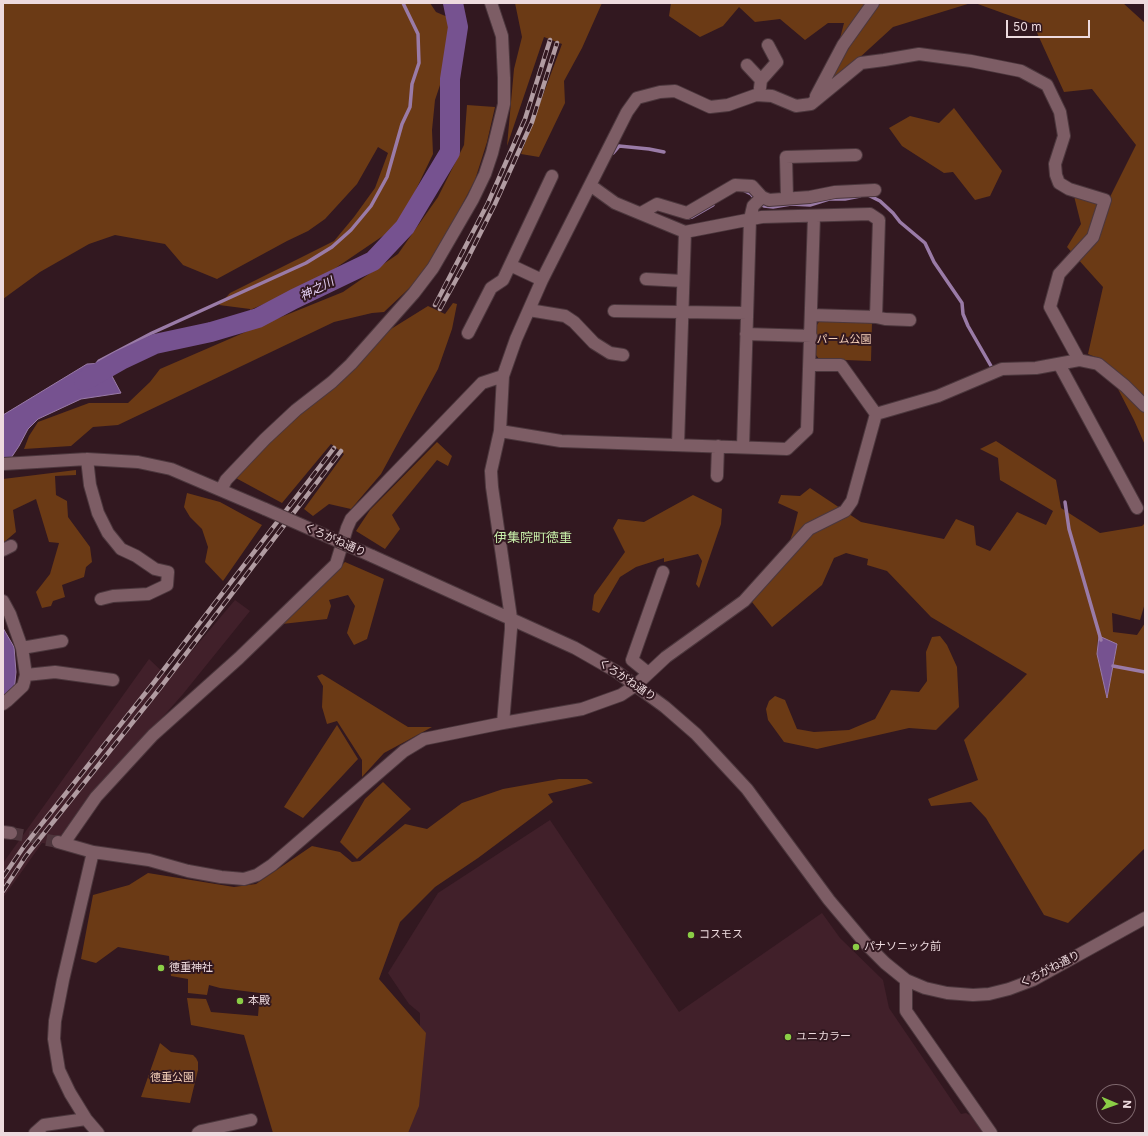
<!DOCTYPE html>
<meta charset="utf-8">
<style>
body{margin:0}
#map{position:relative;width:1148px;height:1136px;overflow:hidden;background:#321820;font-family:Inter,sans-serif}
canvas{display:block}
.frame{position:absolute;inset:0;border:4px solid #eddade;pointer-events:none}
.north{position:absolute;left:1096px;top:1084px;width:40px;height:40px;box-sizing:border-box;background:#321820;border:1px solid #7d666c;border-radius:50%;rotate:92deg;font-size:11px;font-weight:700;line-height:16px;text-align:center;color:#eddade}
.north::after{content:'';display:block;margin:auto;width:14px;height:18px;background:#8bce46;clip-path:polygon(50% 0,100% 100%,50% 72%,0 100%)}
.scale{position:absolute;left:1006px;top:20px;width:84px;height:18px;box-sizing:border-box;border:2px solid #eddade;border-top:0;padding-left:5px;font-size:12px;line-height:14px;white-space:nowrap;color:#eddade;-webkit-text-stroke:3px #321820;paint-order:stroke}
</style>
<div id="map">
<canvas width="1148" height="1136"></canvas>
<div class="frame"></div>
<div class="north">N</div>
<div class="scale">50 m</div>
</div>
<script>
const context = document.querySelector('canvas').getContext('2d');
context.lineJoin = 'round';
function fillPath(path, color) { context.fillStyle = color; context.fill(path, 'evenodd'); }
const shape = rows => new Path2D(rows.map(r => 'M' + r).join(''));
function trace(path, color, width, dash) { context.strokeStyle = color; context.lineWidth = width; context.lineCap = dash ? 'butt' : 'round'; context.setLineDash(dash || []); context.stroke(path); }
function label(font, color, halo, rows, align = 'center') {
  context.font = font + ' Inter,"Noto Sans JP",sans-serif'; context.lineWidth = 4; context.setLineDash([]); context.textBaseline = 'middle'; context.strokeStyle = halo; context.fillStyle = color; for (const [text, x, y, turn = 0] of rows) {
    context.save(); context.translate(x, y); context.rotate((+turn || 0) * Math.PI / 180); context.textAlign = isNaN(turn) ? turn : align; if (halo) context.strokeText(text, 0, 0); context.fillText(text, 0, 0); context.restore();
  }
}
fillPath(shape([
 [235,600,250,611,183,694,93,796,56,845,42,843,3,898,3,863,149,659,169,678],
 [550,820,679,1012,822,913,840,938,883,980,889,1008,961,1114,966,1113,971,1116,983,1133,401,1133,420,1056,420,1013,409,1004,388,973,438,893]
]), '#41202a');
fillPath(shape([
 [3,3,430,3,436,12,450,18,443,76,435,100,432,130,433,154,399,225,315,282,250,310,250,309,219,305,230,293,334,241,354,217,375,188,388,153,378,147,357,184,325,219,308,231,287,241,217,279,183,265,165,244,115,235,89,244,40,272,3,299],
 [515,3,602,3,582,48,564,81,565,103,539,157,521,154,562,44,544,37,507,146,514,69,522,37],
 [671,3,971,3,893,27,834,81,830,77,844,23,828,23,805,40,780,19,755,22,739,7,723,26,700,37,669,16],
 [975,3,1123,3,1145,23,1145,445,1134,420,1103,360,1088,354,1103,287,1067,247,1081,224,1074,196,1105,207,1136,145,1092,89,1064,92,1033,24],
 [467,105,495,107,487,142,475,180,442,243,420,278,384,312,372,313,334,322,118,425,93,427,71,446,24,449,29,436,38,422,89,403,128,403,150,382,160,369,264,324,343,292,398,254,438,197,464,145],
 [954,108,1002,171,990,196,975,200,953,172,944,173,902,146,889,128,910,116,939,123],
 [453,303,457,304,452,329,438,369,381,474,351,509,329,504,313,516,304,509,344,454,331,444,282,503,234,477,270,439,344,375,391,329,428,306,445,314],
 [820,320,872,322,871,361,819,359,816,355,817,325],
 [996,441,1056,480,1061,508,1100,533,1142,526,1145,523,1145,603,1140,620,1112,613,1113,632,1137,635,1145,623,1145,848,1068,923,1044,915,986,818,971,802,931,806,928,799,978,780,964,740,1027,674,931,617,887,571,867,565,868,559,846,553,834,558,822,585,772,627,752,602,779,570,793,532,798,512,778,503,781,495,800,496,810,488,861,522,944,539,956,519,974,526,976,545,990,551,1017,512,1046,525,1053,511,1000,480,998,458,980,449],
 [1098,637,1117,644,1107,697,1097,654],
 [437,442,452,456,448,466,437,460,392,515,400,529,385,549,356,531,370,510],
 [76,470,76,475,55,476,56,495,67,501,68,517,90,547,92,562,86,567,84,577,62,585,65,597,53,601,51,606,42,608,36,592,50,574,59,543,49,542,36,499,13,510,16,532,3,543,3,479],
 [187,493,220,502,262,525,223,581,205,562,208,547,202,529,190,517,184,507],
 [693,495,722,509,721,524,699,588,696,584,702,561,698,554,664,562,664,558,636,567,620,577,599,613,592,610,594,595,625,552,613,528,618,519,644,522],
 [345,562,384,579,367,639,354,645,347,633,355,606,348,595,329,600,331,606,327,619,282,624],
 [940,636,947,645,957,667,959,707,936,730,909,728,817,749,784,742,768,720,766,709,769,701,775,696,785,700,797,729,814,732,849,730,875,719,891,690,919,692,927,681,926,652,932,637],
 [322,674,408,727,432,727,384,753,362,777,362,760,337,721,327,724,322,707,323,686,317,676],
 [337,725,358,759,303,818,284,807],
 [559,779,587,779,593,783,548,794,553,802,478,858,435,887,400,922,379,979,426,1033,419,1106,408,1133,273,1133,244,1035,191,1025,187,998,206,999,211,1012,258,1016,260,993,220,988,209,985,207,995,188,993,188,979,171,976,169,956,118,947,96,963,81,959,93,895,129,885,148,873,234,887,256,884,312,846,340,852,352,862,360,861,405,824,427,829,462,803,503,789],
 [383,782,411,809,357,859,340,842,365,799],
 [160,1043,171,1052,193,1055,196,1058,198,1062,198,1070,190,1103,141,1097]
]), '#6b3a15');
const water = shape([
 [105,363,121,393,81,399,38,419,28,429,19,446,3,470,3,415,87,364,105,363],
 [3,628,14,647,16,672,14,692,3,698,3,628],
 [1099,636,1117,644,1107,698,1097,654,1099,636]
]);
fillPath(water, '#765290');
trace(water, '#9a7ba7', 1);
trace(shape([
 [613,153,619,146,649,149,664,152],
 [743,190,751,194,760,204,764,206,773,207,791,204,810,205,829,199,845,199,860,196],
 [868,195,880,201,893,213,900,222,925,243,934,262,962,303,963,314,968,326,991,366],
 [687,218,692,217,713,205],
 [95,366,99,361,152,333,306,263,332,247,351,230,371,206,387,177,402,124,410,107,412,84,419,63,418,34,403,3],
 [1065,502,1069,529,1101,640],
 [1113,666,1145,672]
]), '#9a7ba7', 3.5);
trace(shape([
 [84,381,121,360,155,344,211,332,258,318,294,299,373,261,405,227,450,152,450,79,458,27,453,3]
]), '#765290', 20);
trace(shape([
 [11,833,58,842]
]), '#4e353c', 12, [12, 6]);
const minor = shape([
 [747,65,761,80,760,88],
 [761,80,777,62,768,45],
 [816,96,843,45,873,3],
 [590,185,615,203,685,232,762,217,870,214,879,220,876,317,811,315],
 [787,198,786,157,856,155],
 [641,213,657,204,687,213,735,185,752,186,762,197,769,200,810,197,835,192,875,190],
 [510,265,542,280],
 [646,279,683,281],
 [529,310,565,316,574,322,594,343,610,353,623,355],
 [614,311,747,313],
 [876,317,885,319,910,320],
 [468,333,491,288,503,280,552,176],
 [746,334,811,336],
 [1059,364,1137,508],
 [810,365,841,365,876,414],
 [500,431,561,441,787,449,807,430,814,216],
 [678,445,685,232],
 [743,447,750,219,753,206,762,197],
 [87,459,90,485,98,513,108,533,121,549,136,556,155,569,168,572,167,585,148,594,113,596,101,599],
 [3,464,87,459,138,462,171,469,265,509],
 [717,476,718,446],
 [221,490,226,480,265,439,296,410,332,382,351,364,414,293,433,268,473,199,485,174,492,153,504,104,504,78,502,36,491,3],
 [3,550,11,546],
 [372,556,575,648,617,672,665,707,696,734,747,789,829,900,866,944,885,963,906,980,925,988,947,993,973,995,989,994,1009,989,1033,980,1145,918],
 [3,601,10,614,22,648,26,675,23,686,7,701,3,704],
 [22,648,62,641],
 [648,673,632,660,663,572],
 [26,675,55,672,113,680],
 [503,723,511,629,511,618,492,487,491,471,500,431,503,376,516,339,542,280,627,112,637,98,660,92,675,91,710,107,728,105,756,95,772,96,796,106,811,104,861,63,884,60,919,54,971,61,1021,71,1047,85,1060,112,1064,136,1055,164,1056,175,1059,183,1069,189,1105,200,1093,237,1059,274,1050,307,1079,360],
 [3,832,11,833],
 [58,842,93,852,149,860,188,871,221,877,244,879,257,875,272,865,404,751,424,739,503,723,582,709,621,695,636,685,666,657,744,601,809,529,845,511,852,501,876,414,938,396,1002,369,1036,368,1079,360,1098,364,1125,386,1145,406],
 [64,843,96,797,153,735,239,658,336,564,347,528,351,519,482,383,503,376],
 [93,852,63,980,55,1021,54,1039,59,1070,70,1093,86,1119,98,1133],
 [906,980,906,1011,991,1133],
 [35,1133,44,1125,86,1119],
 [198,1133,201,1131,251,1120]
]);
trace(minor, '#4c373d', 14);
trace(minor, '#7d5d65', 12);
const rail = shape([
 [435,305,488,203,525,119,550,40],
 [440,309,467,260,495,204,532,122,557,43],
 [3,877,25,845,155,681,334,448],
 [3,891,26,856,160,688,341,451]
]);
trace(rail, '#b19ca2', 4.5);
trace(rail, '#321820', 3, [9]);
const minorBridge = shape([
 [265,509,372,556]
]);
trace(minorBridge, '#4c373d', 14, []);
trace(minorBridge, '#7d5d65', 12);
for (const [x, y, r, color] of [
 [691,935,4,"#8bce46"],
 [856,947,4,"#8bce46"],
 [161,968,4,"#8bce46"],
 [240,1001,4,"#8bce46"],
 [788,1037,4,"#8bce46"]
]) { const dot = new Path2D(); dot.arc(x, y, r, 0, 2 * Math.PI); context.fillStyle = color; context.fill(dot); trace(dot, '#321820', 1.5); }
label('11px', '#f4cfb8', '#321820', [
 ["パーム公園",844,340],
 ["徳重公園",172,1078]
]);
label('11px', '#eddade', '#321820', [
 ["くろがね通り",335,540,24],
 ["くろがね通り",627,680,34],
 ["くろがね通り",1050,969,-27]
]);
label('11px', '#eddade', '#321820', [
 ["コスモス",699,935],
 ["パナソニック前",864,947],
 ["徳重神社",169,968],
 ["本殿",248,1001],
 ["ユニカラー",796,1037]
], 'left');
label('italic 12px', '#e7d3f7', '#321820', [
 ["神之川",317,289,-27]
]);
label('13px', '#c7eea9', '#321820', [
 ["伊集院町徳重",533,538]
]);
</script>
